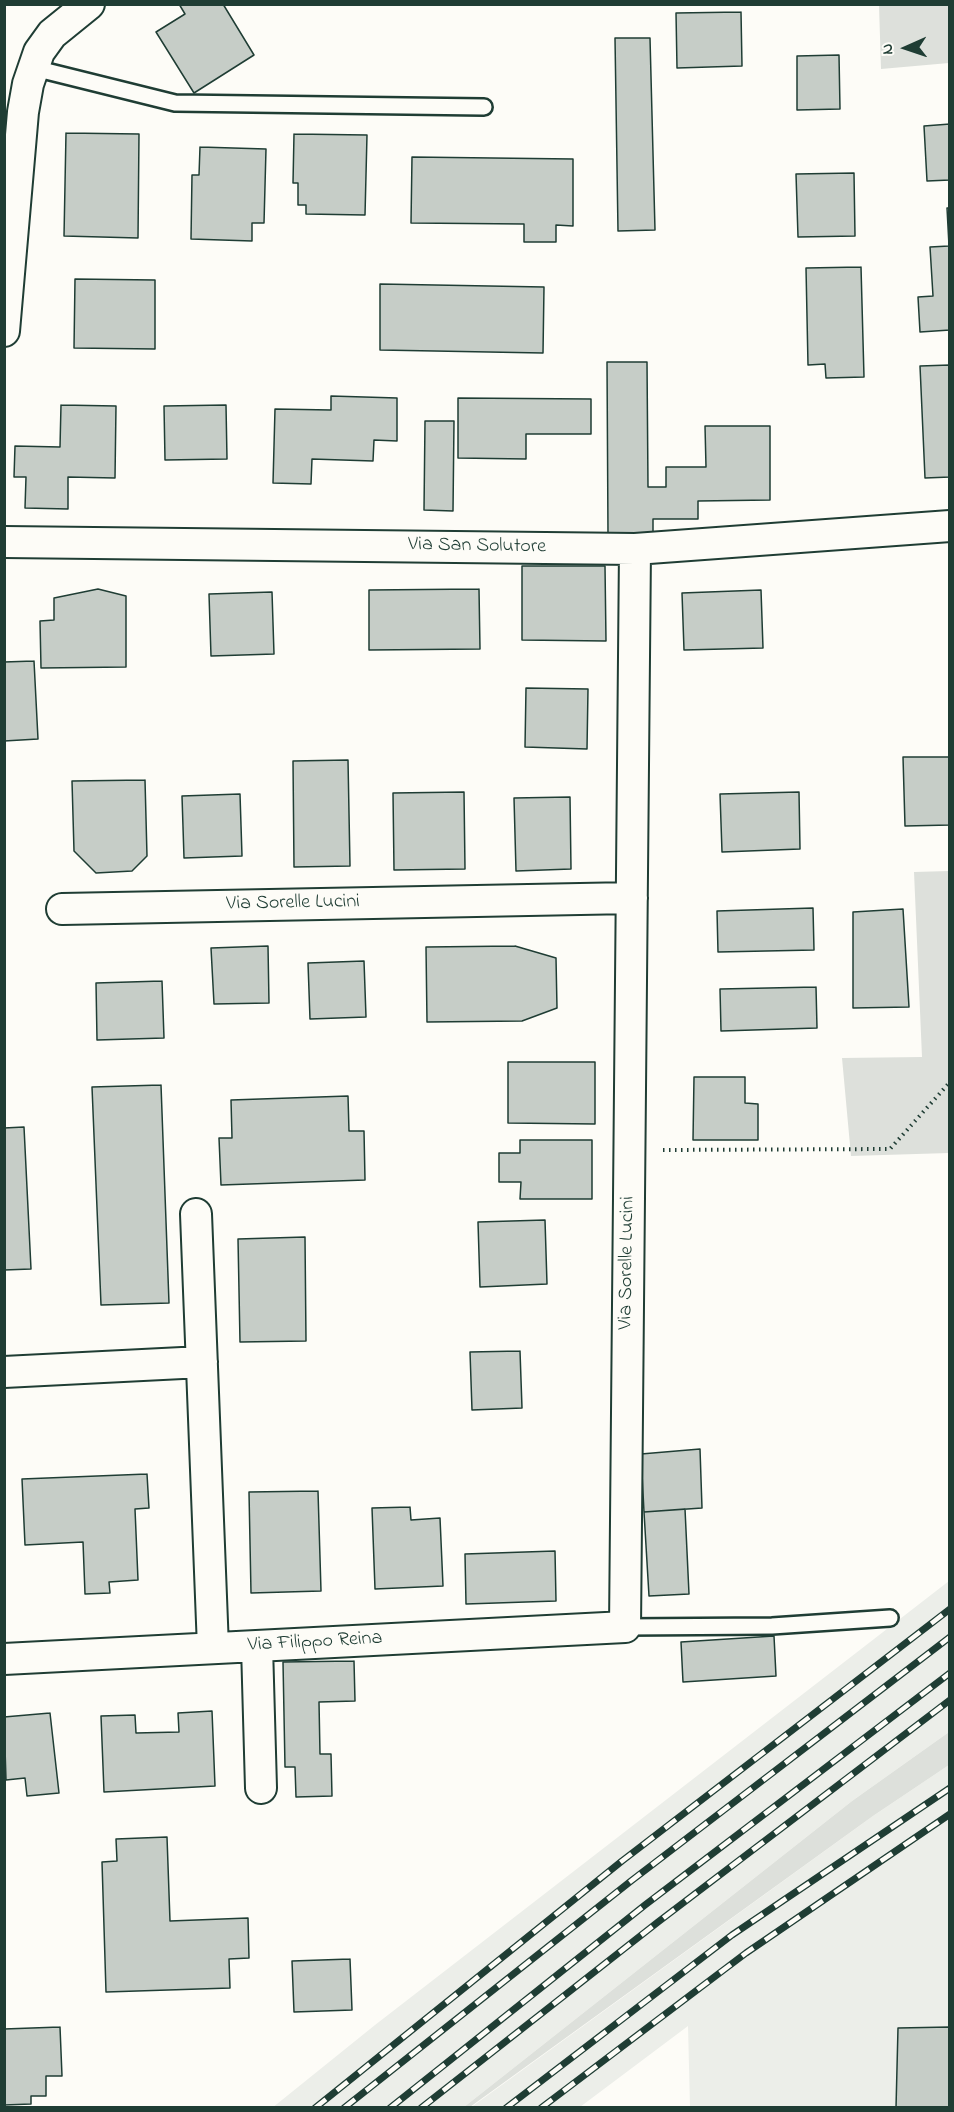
<!DOCTYPE html>
<style>
body{margin:0}
#map{position:relative;width:954px;height:2112px;overflow:hidden;background:#fdfcf7;font-family:"Indie Flower",sans-serif}
canvas{display:block}
.frame{position:absolute;inset:0;border:6px solid #1f3d34;pointer-events:none}
.north{position:absolute;left:876px;top:18px;width:60px;height:60px;-webkit-text-stroke:4px #fdfcf7;paint-order:stroke;rotate:267deg;font-size:16px;font-weight:700;line-height:24px;text-align:center;color:#1f3d34}
.north::after{content:'';display:block;margin:auto;width:21px;height:27px;background:#1f3d34;clip-path:polygon(50% 0,100% 100%,50% 72%,0 100%)}
</style>
<div id="map">
<canvas width="954" height="2112"></canvas>
<div class="frame"></div>
<div class="north">N</div>
</div>
<script>
const context = document.querySelector('canvas').getContext('2d');
context.lineJoin = 'round';
function fillPath(path, color) { context.fillStyle = color; context.fill(path, 'evenodd'); }
const shape = rows => new Path2D(rows.map(r => 'M' + r).join(''));
function trace(path, color, width, dash) { context.strokeStyle = color; context.lineWidth = width; context.lineCap = dash ? 'butt' : 'round'; context.setLineDash(dash || []); context.stroke(path); }
function label(font, color, halo, rows, align = 'center') {
  context.font = font + ' "Indie Flower",sans-serif'; context.lineWidth = 4.5; context.setLineDash([]); context.textBaseline = 'middle'; context.strokeStyle = halo; context.fillStyle = color; for (const [text, x, y, turn = 0] of rows) {
    context.save(); context.translate(x, y); context.rotate((+turn || 0) * Math.PI / 180); context.textAlign = isNaN(turn) ? turn : align; if (halo) context.strokeText(text, 0, 0); context.fillText(text, 0, 0); context.restore();
  }
}
fillPath(shape([
 [949,1581,949,1732,852,1801,464,2107,272,2108,375,2025],
 [949,1765,949,2107,690,2107,688,2026,580,2107,470,2108,873,1816]
]), '#eceee9');
fillPath(shape([
 [879,5,949,5,949,63,881,69],
 [949,871,949,1153,851,1156,842,1058,922,1057,914,872],
 [949,1732,949,1765,873,1816,470,2107,464,2107,852,1801]
]), '#dde0db');
const building = shape([
 [179,4,223,4,254,55,194,93,156,32,185,14,179,4],
 [741,12,742,66,677,68,676,13,741,12],
 [615,38,650,38,655,230,618,231,615,38],
 [839,55,840,109,797,110,797,56,839,55],
 [950,124,950,180,927,181,924,126,950,124],
 [66,133,139,134,138,238,64,236,66,133],
 [294,134,367,135,365,215,306,214,306,205,298,205,298,183,293,183,294,134],
 [200,147,266,149,264,223,252,223,252,241,191,239,192,175,199,175,200,147],
 [412,157,573,159,573,226,556,225,556,242,524,242,524,224,411,223,412,157],
 [854,173,855,236,798,237,796,174,854,173],
 [947,208,950,208,950,330,920,332,918,297,933,296,930,247,949,246,947,208],
 [861,267,864,377,826,378,825,364,808,365,806,268,861,267],
 [75,279,155,280,155,349,74,348,75,279],
 [380,284,544,287,543,353,380,350,380,284],
 [607,362,647,362,648,487,666,487,666,467,706,467,705,426,770,426,770,500,698,501,698,519,653,519,653,534,608,535,607,362],
 [950,365,950,477,925,478,920,366,950,365],
 [331,396,397,398,397,441,374,440,373,461,312,459,311,484,273,483,275,409,331,410,331,396],
 [458,398,591,399,591,434,526,434,526,459,458,458,458,398],
 [61,405,116,406,115,478,68,477,68,509,25,508,26,477,14,477,15,446,60,447,61,405],
 [226,405,227,459,165,460,164,406,226,405],
 [425,421,454,421,453,511,424,510,425,421],
 [522,566,605,566,606,641,522,640,522,566],
 [98,589,126,596,126,667,41,668,40,621,54,620,54,598,98,589],
 [479,589,480,649,369,650,369,590,479,589],
 [761,590,763,648,684,650,682,593,761,590],
 [272,592,274,654,211,656,209,594,272,592],
 [34,661,38,739,4,741,4,662,34,661],
 [526,688,588,689,587,749,525,747,526,688],
 [903,757,950,757,950,825,905,826,903,757],
 [348,760,350,866,294,867,293,761,348,760],
 [145,780,147,856,132,871,96,873,74,851,72,781,145,780],
 [464,792,465,869,394,870,393,793,464,792],
 [799,792,800,849,722,852,720,794,799,792],
 [240,794,242,856,184,858,182,796,240,794],
 [570,797,571,869,516,871,514,798,570,797],
 [813,908,814,950,718,952,717,911,813,908],
 [903,909,909,1007,853,1008,853,912,903,909],
 [268,946,269,1003,214,1004,211,948,268,946],
 [515,946,556,958,557,1008,522,1021,427,1022,426,947,515,946],
 [364,961,366,1017,310,1019,308,963,364,961],
 [162,981,164,1038,97,1040,96,983,162,981],
 [816,987,817,1028,721,1031,720,989,816,987],
 [508,1062,595,1062,595,1124,508,1123,508,1062],
 [694,1077,745,1077,745,1103,758,1104,758,1140,693,1140,694,1077],
 [161,1085,169,1303,101,1305,92,1087,161,1085],
 [348,1096,349,1131,364,1131,365,1180,221,1185,219,1138,232,1138,231,1100,348,1096],
 [24,1127,31,1269,4,1270,4,1128,24,1127],
 [520,1140,592,1140,592,1199,520,1199,521,1182,499,1182,499,1153,520,1153,520,1140],
 [545,1220,547,1284,480,1287,478,1222,545,1220],
 [305,1237,306,1341,240,1342,238,1239,305,1237],
 [520,1351,522,1408,472,1410,470,1352,520,1351],
 [700,1449,702,1508,644,1512,641,1454,700,1449],
 [147,1474,149,1508,135,1509,138,1580,109,1582,110,1593,85,1594,83,1542,25,1545,22,1479,147,1474],
 [318,1491,321,1591,251,1593,249,1492,318,1491],
 [410,1507,411,1520,440,1518,443,1586,375,1589,372,1508,410,1507],
 [685,1509,689,1594,649,1596,644,1512,685,1509],
 [555,1551,556,1601,466,1604,465,1554,555,1551],
 [774,1636,776,1676,683,1682,681,1642,774,1636],
 [354,1661,355,1701,319,1702,320,1754,331,1754,332,1796,296,1797,295,1767,285,1767,283,1662,354,1661],
 [212,1711,215,1786,104,1792,101,1716,135,1715,136,1733,179,1732,178,1713,212,1711],
 [50,1713,59,1793,27,1796,25,1778,6,1780,4,1717,50,1713],
 [167,1837,170,1921,248,1918,249,1958,229,1959,230,1988,106,1992,102,1862,117,1861,116,1839,167,1837],
 [350,1959,352,2010,294,2012,292,1961,350,1959],
 [60,2027,62,2076,46,2076,46,2096,31,2096,31,2104,4,2105,4,2029,60,2027],
 [950,2027,950,2108,896,2108,898,2028,950,2027]
]);
fillPath(building, '#c6cdc7');
trace(building, '#1f3d34', 1.5);
const lane = shape([
 [34,68,175,103,484,107],
 [625,1627,772,1626,890,1618]
]);
const street = shape([
 [4,331,23,112,28,84,39,52,52,34,89,4],
 [4,542,635,549,950,526],
 [62,909,632,898],
 [196,1214,213,1648],
 [4,1372,202,1362],
 [257,1646,261,1788],
 [4,1659,625,1627,635,549]
]);
trace(lane, '#1f3d34', 20);
trace(street, '#1f3d34', 34);
trace(shape([
 [663,1150,890,1149,950,1082]
]), '#1f3d34', 4, [1.5, 4.5]);
trace(lane, '#fdfcf7', 15);
trace(street, '#fdfcf7', 30);
const rail = shape([
 [315,2108,622,1861,950,1609],
 [344,2108,631,1881,950,1637],
 [390,2108,645,1905,950,1673],
 [421,2108,658,1922,950,1700],
 [506,2108,732,1935,950,1788],
 [541,2108,746,1953,950,1814]
]);
trace(rail, '#1f3d34', 7);
trace(rail, '#fdfcf7', 4.5, [14]);
label('20px', '#1f3d34', '#fdfcf7', [
 ["Via San Solutore",477,547,1],
 ["Via Sorelle Lucini",293,904,-1],
 ["Via Sorelle Lucini",628,1263,-89],
 ["Via Filippo Reina",315,1643,-3]
]);
</script>
